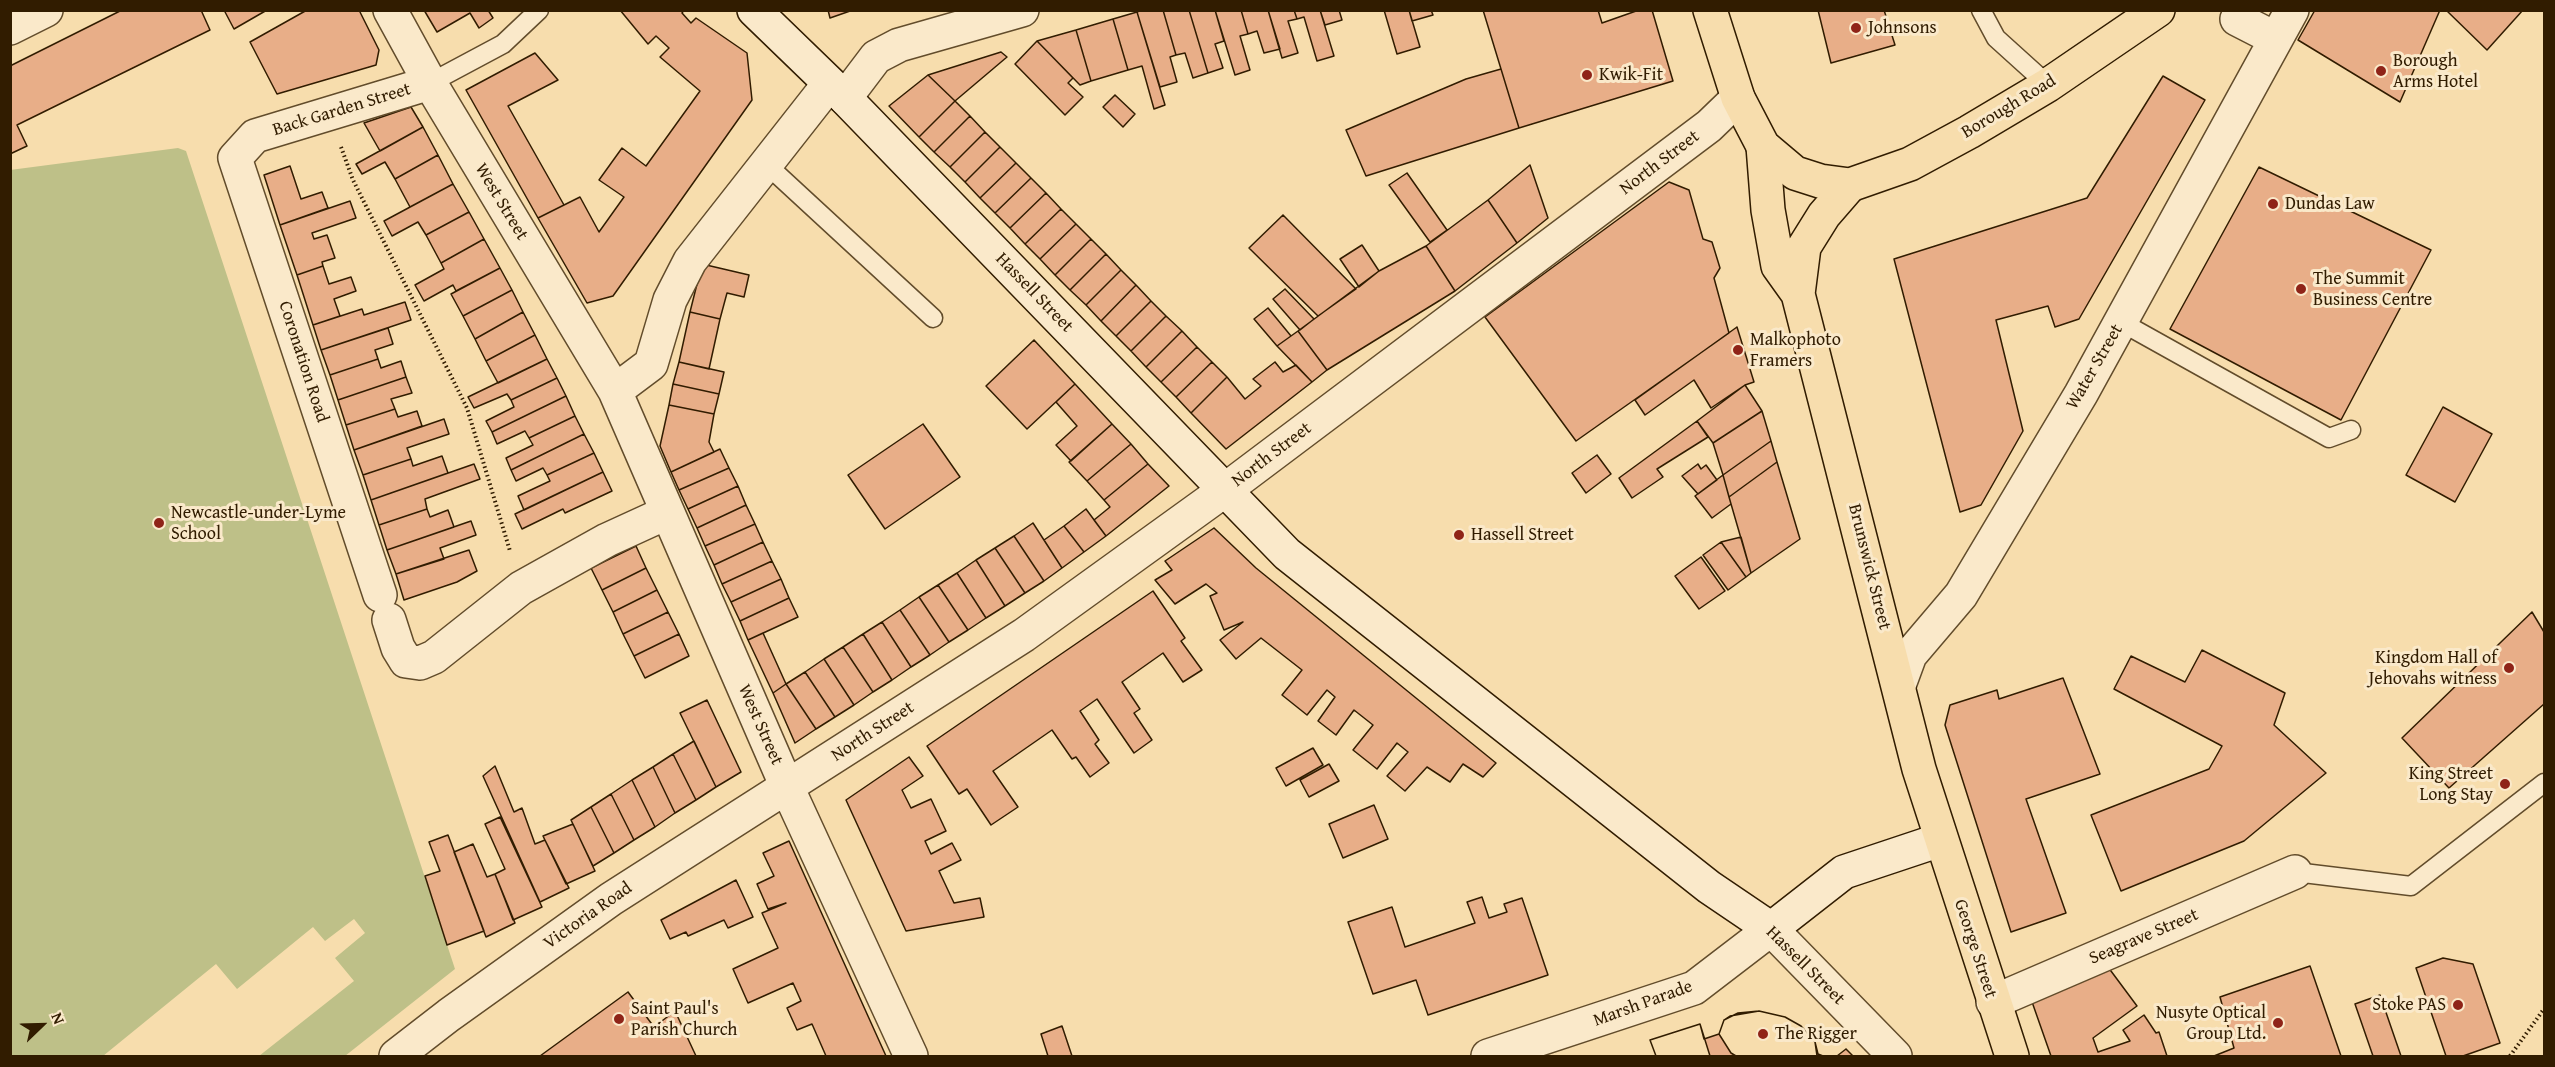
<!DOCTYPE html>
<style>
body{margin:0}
#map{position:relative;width:2555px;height:1067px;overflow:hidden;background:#f7ddad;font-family:"Gentium Book Plus",serif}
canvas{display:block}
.frame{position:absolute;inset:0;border:12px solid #311c00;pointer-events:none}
.north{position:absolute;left:12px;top:995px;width:60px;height:60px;-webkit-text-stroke:4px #fae9ca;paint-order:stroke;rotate:67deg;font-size:16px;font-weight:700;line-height:24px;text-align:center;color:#311c00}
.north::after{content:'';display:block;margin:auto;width:21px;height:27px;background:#311c00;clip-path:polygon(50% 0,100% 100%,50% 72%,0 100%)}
</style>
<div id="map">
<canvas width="2555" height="1067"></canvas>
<div class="frame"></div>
<div class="north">N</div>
</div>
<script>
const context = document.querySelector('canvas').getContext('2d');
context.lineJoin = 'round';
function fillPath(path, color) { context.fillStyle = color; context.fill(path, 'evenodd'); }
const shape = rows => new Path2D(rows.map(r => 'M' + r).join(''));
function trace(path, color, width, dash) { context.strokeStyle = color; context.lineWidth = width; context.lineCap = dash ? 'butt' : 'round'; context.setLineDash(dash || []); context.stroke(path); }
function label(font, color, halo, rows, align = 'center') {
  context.font = font + ' "Gentium Book Plus",serif'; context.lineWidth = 6; context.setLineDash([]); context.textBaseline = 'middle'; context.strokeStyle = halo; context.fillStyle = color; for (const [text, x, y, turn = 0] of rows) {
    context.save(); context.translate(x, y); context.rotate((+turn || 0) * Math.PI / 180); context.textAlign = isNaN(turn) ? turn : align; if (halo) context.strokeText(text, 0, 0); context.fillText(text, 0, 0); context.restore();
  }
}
fillPath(shape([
 [178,148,186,151,455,969,345,1056,259,1056,354,981,335,958,365,933,354,919,325,941,313,927,237,989,216,964,103,1056,11,1056,10,170]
]), '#bec088');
const building = shape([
 [122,10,201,10,210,30,17,125,27,146,10,154,10,66,122,10],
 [224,10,267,10,234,29,224,10],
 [307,10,359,10,379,50,376,65,277,94,250,42,307,10],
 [424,10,488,10,493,18,479,28,470,13,437,32,424,10],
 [620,10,684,10,682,13,691,23,696,18,747,53,752,100,613,296,587,303,538,218,580,197,599,232,624,197,599,180,622,148,646,166,700,91,660,57,669,48,656,36,648,44,620,10],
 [828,10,853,10,830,18,828,10],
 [1142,10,1163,10,1176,55,1170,57,1177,82,1160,87,1137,12,1142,10],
 [1163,10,1189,10,1208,73,1193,78,1185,53,1176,55,1163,10],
 [1189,10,1215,10,1224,41,1215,44,1223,68,1208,73,1189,10],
 [1215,10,1241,10,1248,34,1240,36,1250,70,1235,75,1215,10],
 [1241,10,1268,10,1280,49,1264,53,1257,31,1248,34,1241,10],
 [1268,10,1294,10,1297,19,1288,21,1298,53,1282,58,1268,10],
 [1294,10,1320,10,1334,56,1317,61,1304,17,1297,19,1294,10],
 [1320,10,1339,10,1342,20,1325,25,1320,10],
 [1384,10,1409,10,1420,47,1397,54,1384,10],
 [1409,10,1431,10,1433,15,1412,21,1409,10],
 [1483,10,1598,10,1602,23,1639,10,1652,10,1673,81,1519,128,1483,10],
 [1818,10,1884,10,1895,45,1831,63,1818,10],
 [2315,10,2440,10,2400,102,2298,40,2315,10],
 [2446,10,2523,10,2487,50,2446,10],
 [1137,12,1165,105,1154,109,1142,66,1128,70,1113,19,1137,12],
 [1113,19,1128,70,1091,81,1076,30,1113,19],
 [1076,30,1091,81,1080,85,1037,41,1076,30],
 [1037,41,1073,78,1068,83,1083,97,1065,115,1015,64,1037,41],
 [1001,52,1007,57,955,101,928,75,1001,52],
 [535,53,558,80,508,106,564,205,538,218,466,90,535,53],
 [1501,69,1519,128,1366,176,1346,130,1466,79,1501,69],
 [928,75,955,101,919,137,889,106,928,75],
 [2163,76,2205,100,2079,319,2055,327,2048,306,1996,320,2023,431,1981,505,1960,512,1894,259,2087,198,2163,76],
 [1115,95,1135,114,1123,127,1103,107,1115,95],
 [955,101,970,116,934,152,919,137,955,101],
 [411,107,423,127,380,151,364,123,411,107],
 [970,116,985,132,950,167,934,152,970,116],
 [423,127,438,155,395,179,385,162,362,174,356,164,423,127],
 [985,132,1000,147,965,182,950,167,985,132],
 [1000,147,1016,163,980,198,965,182,1000,147],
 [438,155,453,184,410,207,395,179,438,155],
 [1016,163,1031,178,995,213,980,198,1016,163],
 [1530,165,1548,218,1517,243,1488,200,1530,165],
 [290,166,301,199,322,192,328,208,280,225,264,175,290,166],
 [2259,167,2431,250,2341,420,2170,329,2259,167],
 [1407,173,1447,230,1430,242,1389,185,1407,173],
 [1031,178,1046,193,1010,228,995,213,1031,178],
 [1669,182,1689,190,1703,239,1712,242,1720,268,1714,278,1729,333,1576,441,1485,317,1669,182],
 [453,184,469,212,426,235,418,222,392,236,384,221,453,184],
 [1046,193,1061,209,1025,244,1010,228,1046,193],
 [1488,200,1517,243,1455,291,1426,246,1488,200],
 [350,201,356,218,312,233,314,239,327,235,335,258,322,262,323,266,297,275,280,225,350,201],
 [1061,209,1076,224,1040,259,1025,244,1061,209],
 [469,212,484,239,441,263,426,235,469,212],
 [1283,215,1356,289,1318,316,1249,248,1283,215],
 [1076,224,1091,239,1055,275,1040,259,1076,224],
 [484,239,500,268,456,291,453,285,424,301,415,285,444,269,441,263,484,239],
 [1091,239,1106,254,1070,290,1055,275,1091,239],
 [1362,245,1379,271,1359,287,1340,259,1362,245],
 [1426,246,1455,291,1327,370,1298,331,1379,271,1426,246],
 [1106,254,1121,270,1086,305,1070,290,1106,254],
 [702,264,749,275,744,297,727,293,720,319,690,312,702,264],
 [323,266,329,284,351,277,356,291,334,299,340,316,313,325,297,275,323,266],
 [500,268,512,290,463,316,451,294,500,268],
 [1121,270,1136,285,1101,321,1086,305,1121,270],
 [1136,285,1151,301,1116,336,1101,321,1136,285],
 [1285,289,1314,319,1300,330,1273,299,1285,289],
 [512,290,523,312,475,339,463,316,512,290],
 [1151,301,1166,316,1131,351,1116,336,1151,301],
 [405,302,411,320,321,350,313,325,362,309,364,315,405,302],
 [1268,308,1291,336,1277,346,1254,319,1268,308],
 [523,312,535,335,486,361,475,339,523,312],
 [690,312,720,319,709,369,679,362,690,312],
 [1166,316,1182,331,1146,367,1131,351,1166,316],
 [1737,327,1754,382,1745,385,1711,408,1694,380,1645,415,1635,400,1737,327],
 [388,328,393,344,375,350,378,359,330,375,321,350,388,328],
 [1182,331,1197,347,1161,382,1146,367,1182,331],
 [1298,331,1327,370,1312,382,1277,346,1298,331],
 [535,335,547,359,498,383,486,361,535,335],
 [1034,340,1075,384,1027,429,986,386,1034,340],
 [1197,347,1212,362,1176,397,1161,382,1197,347],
 [378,359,381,368,401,361,406,377,338,400,330,375,378,359],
 [547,359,557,378,511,400,507,394,474,408,468,397,547,359],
 [679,362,724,372,719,394,673,384,679,362],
 [1212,362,1227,377,1191,413,1176,397,1212,362],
 [1275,362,1283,372,1296,365,1312,382,1226,449,1191,413,1227,377,1245,399,1261,386,1253,379,1275,362],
 [406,377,412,393,391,399,395,409,346,425,338,400,406,377],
 [557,378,566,396,492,432,486,421,514,407,511,400,557,378],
 [673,384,719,394,714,414,669,405,673,384],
 [1075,384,1112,424,1071,461,1056,445,1077,426,1056,402,1075,384],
 [1745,385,1762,411,1713,443,1697,421,1745,385],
 [566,396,575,416,529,438,525,431,497,444,492,432,566,396],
 [669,405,714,414,709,442,714,452,671,472,660,446,669,405],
 [2443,407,2492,434,2455,502,2406,475,2443,407],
 [395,409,398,417,417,411,422,426,354,450,346,425,395,409],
 [1762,411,1771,441,1723,475,1713,443,1762,411],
 [575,416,584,434,511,470,506,458,533,445,529,438,575,416],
 [444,419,449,434,407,448,411,459,363,475,354,450,444,419],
 [1697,421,1708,437,1657,469,1663,477,1632,498,1619,478,1697,421],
 [923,424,960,477,885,529,848,475,923,424],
 [1112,424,1131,444,1087,481,1069,462,1112,424],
 [584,434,594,453,547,475,543,468,516,481,511,470,584,434],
 [1771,441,1777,462,1729,497,1723,475,1771,441],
 [1131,444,1148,464,1104,500,1087,481,1131,444],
 [720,449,729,468,679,490,671,472,720,449],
 [594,453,603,472,524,510,518,496,550,481,547,475,594,453],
 [1597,455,1611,474,1586,493,1572,473,1597,455],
 [442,456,448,473,371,500,363,475,411,459,413,466,442,456],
 [1777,462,1800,539,1751,573,1729,497,1777,462],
 [474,464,480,479,425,499,427,509,379,525,371,500,474,464],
 [1148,464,1169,486,1106,536,1094,520,1110,507,1104,500,1148,464],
 [1698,464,1701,469,1706,465,1717,480,1698,494,1682,476,1698,464],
 [729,468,738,486,688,509,679,490,729,468],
 [603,472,612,491,565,513,563,509,522,529,515,514,603,472],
 [1723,475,1731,504,1712,518,1695,496,1723,475],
 [738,486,746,505,697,528,688,509,738,486],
 [746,505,755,524,705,546,697,528,746,505],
 [427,509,430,517,448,510,454,527,387,550,379,525,427,509],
 [1086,509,1106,536,1084,552,1064,526,1086,509],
 [471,521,476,535,440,548,444,559,396,574,387,550,471,521],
 [1033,523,1062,568,1044,581,1014,536,1033,523],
 [755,524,763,542,714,565,705,546,755,524],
 [1064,526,1084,552,1062,568,1044,540,1064,526],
 [1214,528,1256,568,1496,763,1483,777,1463,764,1450,782,1427,767,1405,791,1387,776,1408,752,1397,743,1377,769,1353,750,1373,725,1354,710,1336,735,1318,721,1335,697,1327,690,1307,715,1282,695,1302,670,1261,638,1236,659,1220,640,1243,622,1224,630,1210,596,1217,593,1206,584,1175,604,1155,580,1172,570,1165,561,1214,528],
 [1014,536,1044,581,1025,593,995,548,1014,536],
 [1741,537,1751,573,1746,577,1721,542,1741,537],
 [763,542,772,561,722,584,714,565,763,542],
 [1721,542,1746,577,1728,590,1703,555,1721,542],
 [636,546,646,568,602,590,591,568,636,546],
 [995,548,1025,593,1005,606,976,560,995,548],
 [469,550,477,571,457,582,404,600,396,574,469,550],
 [1701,557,1725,591,1699,609,1675,576,1701,557],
 [976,560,1005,606,986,618,957,573,976,560],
 [772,561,781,579,731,602,722,584,772,561],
 [646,568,657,590,613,612,602,590,646,568],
 [957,573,986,618,968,630,938,585,957,573],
 [781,579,789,598,740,621,731,602,781,579],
 [938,585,968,630,949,642,919,597,938,585],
 [657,590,668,612,623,634,613,612,657,590],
 [1153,591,1185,638,1181,641,1202,670,1183,682,1163,653,1122,682,1140,709,1134,713,1152,740,1134,753,1097,699,1080,711,1099,740,1095,744,1109,763,1090,777,1076,757,1072,759,1052,730,993,771,1018,807,991,825,967,789,959,794,927,746,1153,591],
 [919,597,949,642,930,655,900,610,919,597],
 [789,598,798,617,748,640,740,621,789,598],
 [900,610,930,655,911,667,882,622,900,610],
 [668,612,679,634,634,656,623,634,668,612],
 [2532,612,2544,632,2544,704,2449,788,2402,738,2532,612],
 [882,622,911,667,892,680,863,634,882,622],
 [763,633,786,684,773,693,748,640,763,633],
 [679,634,689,656,645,678,634,656,679,634],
 [863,634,892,680,873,692,843,647,863,634],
 [843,647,873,692,854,705,824,659,843,647],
 [2202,650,2285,693,2274,725,2326,773,2244,841,2121,891,2091,815,2209,769,2222,746,2114,689,2131,656,2185,682,2202,650],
 [824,659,854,705,835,717,805,672,824,659],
 [805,672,835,717,816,729,786,684,805,672],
 [2063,678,2100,774,2026,799,2066,913,2011,932,1945,725,1950,705,1997,690,1999,699,2063,678],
 [786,684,816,729,795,743,773,693,786,684],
 [707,700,741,772,716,787,680,713,707,700],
 [694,741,716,787,696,800,673,754,694,741],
 [1313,748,1323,765,1286,786,1276,768,1313,748],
 [673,754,696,800,675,813,653,767,673,754],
 [909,757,923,776,902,790,911,808,931,799,946,831,925,841,931,854,952,843,961,860,939,871,954,903,980,898,984,917,906,931,846,800,909,757],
 [1329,764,1339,781,1309,797,1300,780,1329,764],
 [495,766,514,812,522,808,535,844,545,840,569,888,540,902,483,776,495,766],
 [653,767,675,813,655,827,632,780,653,767],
 [632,780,655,827,634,840,611,794,632,780],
 [611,794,634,840,614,853,591,807,611,794],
 [1374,805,1388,839,1343,858,1329,824,1374,805],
 [591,807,614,853,593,866,571,820,591,807],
 [500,817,542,907,513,920,495,874,505,869,485,824,500,817],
 [573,824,595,871,566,884,543,836,573,824],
 [448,835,484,931,447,945,425,876,440,871,429,842,448,835],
 [789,841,886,1056,826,1056,812,1024,797,1030,787,1008,801,1001,793,983,748,1003,733,969,778,948,762,913,786,903,768,909,757,884,774,876,763,853,789,841],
 [473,844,487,877,495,874,515,923,486,937,454,852,473,844],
 [736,880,753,917,728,928,724,920,688,936,686,932,670,939,661,920,736,880],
 [1482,897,1489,918,1507,912,1504,904,1522,898,1548,975,1428,1015,1416,980,1373,994,1348,922,1392,907,1405,947,1475,923,1467,902,1482,897],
 [2443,958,2473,964,2500,1043,2463,1056,2446,1056,2416,968,2443,958],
 [2310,966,2341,1056,2214,1056,2234,1048,2220,997,2310,966],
 [2108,967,2137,1006,2093,1038,2098,1052,2130,1041,2123,1030,2144,1015,2156,1033,2159,1032,2167,1056,2051,1056,2031,999,2108,967],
 [628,992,654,1027,675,1011,696,1056,540,1056,628,992],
 [2380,995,2401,1056,2373,1056,2355,1004,2380,995],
 [1759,1011,1785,1017,1801,1026,1815,1042,1817,1056,1736,1056,1731,1053,1719,1034,1724,1020,1738,1013,1759,1011],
 [1759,1011,1785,1017,1801,1026,1815,1042,1818,1054,1823,1056,1656,1056,1650,1040,1700,1024,1704,1039,1719,1034,1724,1020,1730,1016,1759,1011],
 [1700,1024,1710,1056,1656,1056,1650,1040,1700,1024],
 [1062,1026,1072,1056,1048,1056,1041,1034,1062,1026],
 [1846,1049,1853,1056,1837,1056,1846,1049],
 [1846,1049,1853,1056,1837,1056,1846,1049],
 [1846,1049,1853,1056,1837,1056,1846,1049]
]);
fillPath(building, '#e8ae88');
trace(building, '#311c00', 1.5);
const lane = shape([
 [1981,10,1996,38,2048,85],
 [430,83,503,44,539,10],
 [765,163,933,318],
 [2121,322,2329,438,2351,430],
 [2295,872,2411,886,2544,783]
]);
const street = shape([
 [390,10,430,83,615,391,787,787,911,1056],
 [2237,19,2276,39],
 [10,28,46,10],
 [845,98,876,57,899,45,1022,10],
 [615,391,651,364,670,300,690,261,829,84],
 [380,595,235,158,255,136,430,83],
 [389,620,398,648,406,661,420,663,434,657,521,588,607,540,666,513],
 [1899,685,1910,655,1961,595,2081,394,2292,10],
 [1993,1002,2295,872],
 [396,1056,449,1015,611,899,1024,635,1225,490,1709,126,1738,98],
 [1488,1056,1694,988,1771,929,1895,1056]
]);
const secondary = shape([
 [754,10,845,98,1287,554,1709,887,1771,929,1844,872,1940,840]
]);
const primary = shape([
 [1763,146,1768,210,1778,266,1798,294,1919,769,2012,1056],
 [1798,294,1804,247,1824,215,1850,185]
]);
const highway = shape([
 [1710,10,1738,98,1763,146,1795,173,1820,181,1850,185,1910,164,1969,132,2048,85,2158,10]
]);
trace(lane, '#624c2b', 21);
trace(street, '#624c2b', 36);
trace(secondary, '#311c00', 36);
trace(primary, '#311c00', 36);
trace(highway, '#311c00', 36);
trace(shape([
 [341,147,353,180,467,408,510,551],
 [2510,1056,2544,1009]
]), '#311c00', 4, [1.5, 3]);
trace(lane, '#fae9ca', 18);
trace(street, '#fae9ca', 33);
trace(secondary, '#fae9ca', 33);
trace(primary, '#f7ddad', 33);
trace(highway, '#f7ddad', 33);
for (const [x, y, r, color] of [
 [1856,28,6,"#8f2418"],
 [2381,71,6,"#8f2418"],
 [1587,75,6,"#8f2418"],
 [2273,204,6,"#8f2418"],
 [2301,289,6,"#8f2418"],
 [1738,350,6,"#8f2418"],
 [159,523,6,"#8f2418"],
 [1459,535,6,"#8f2418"],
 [2509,668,6,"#8f2418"],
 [2505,784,6,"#8f2418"],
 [2458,1005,6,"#8f2418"],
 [619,1019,6,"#8f2418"],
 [2278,1023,6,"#8f2418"],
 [1763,1034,6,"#8f2418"]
]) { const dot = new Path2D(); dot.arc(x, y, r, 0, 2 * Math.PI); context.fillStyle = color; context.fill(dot); trace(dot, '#fae9ca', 2); }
label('18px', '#311c00', '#fae9ca', [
 ["Johnsons",1868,28],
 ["Borough",2393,61],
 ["Arms Hotel",2393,82],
 ["Kwik-Fit",1599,75],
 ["Dundas Law",2285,204],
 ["The Summit",2313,279],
 ["Business Centre",2313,300],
 ["Malkophoto",1750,340],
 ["Framers",1750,361],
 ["Newcastle-under-Lyme",171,513],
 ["School",171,534],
 ["Hassell Street",1471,535],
 ["Kingdom Hall of",2497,658,"right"],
 ["Jehovahs witness",2497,679,"right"],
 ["King Street",2493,774,"right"],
 ["Long Stay",2493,795,"right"],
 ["Stoke PAS",2446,1005,"right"],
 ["Saint Paul's",631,1009],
 ["Parish Church",631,1030],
 ["Nusyte Optical",2266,1013,"right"],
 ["Group Ltd.",2266,1034,"right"],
 ["The Rigger",1775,1034]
], 'left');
label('18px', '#311c00', '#fae9ca', [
 ["Borough Road",2009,107,-31],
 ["Back Garden Street",342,110,-17],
 ["North Street",1660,163,-37],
 ["West Street",501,202,59],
 ["Hassell Street",1034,293,46],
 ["Coronation Road",303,362,72],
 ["Water Street",2095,367,-60],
 ["North Street",1272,455,-37],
 ["Brunswick Street",1869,567,76],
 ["West Street",760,725,66],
 ["North Street",873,732,-33],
 ["Victoria Road",588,916,-35],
 ["Seagrave Street",2144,937,-23],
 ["George Street",1975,949,72],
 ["Hassell Street",1805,966,45],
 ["Marsh Parade",1643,1004,-20]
]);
</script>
